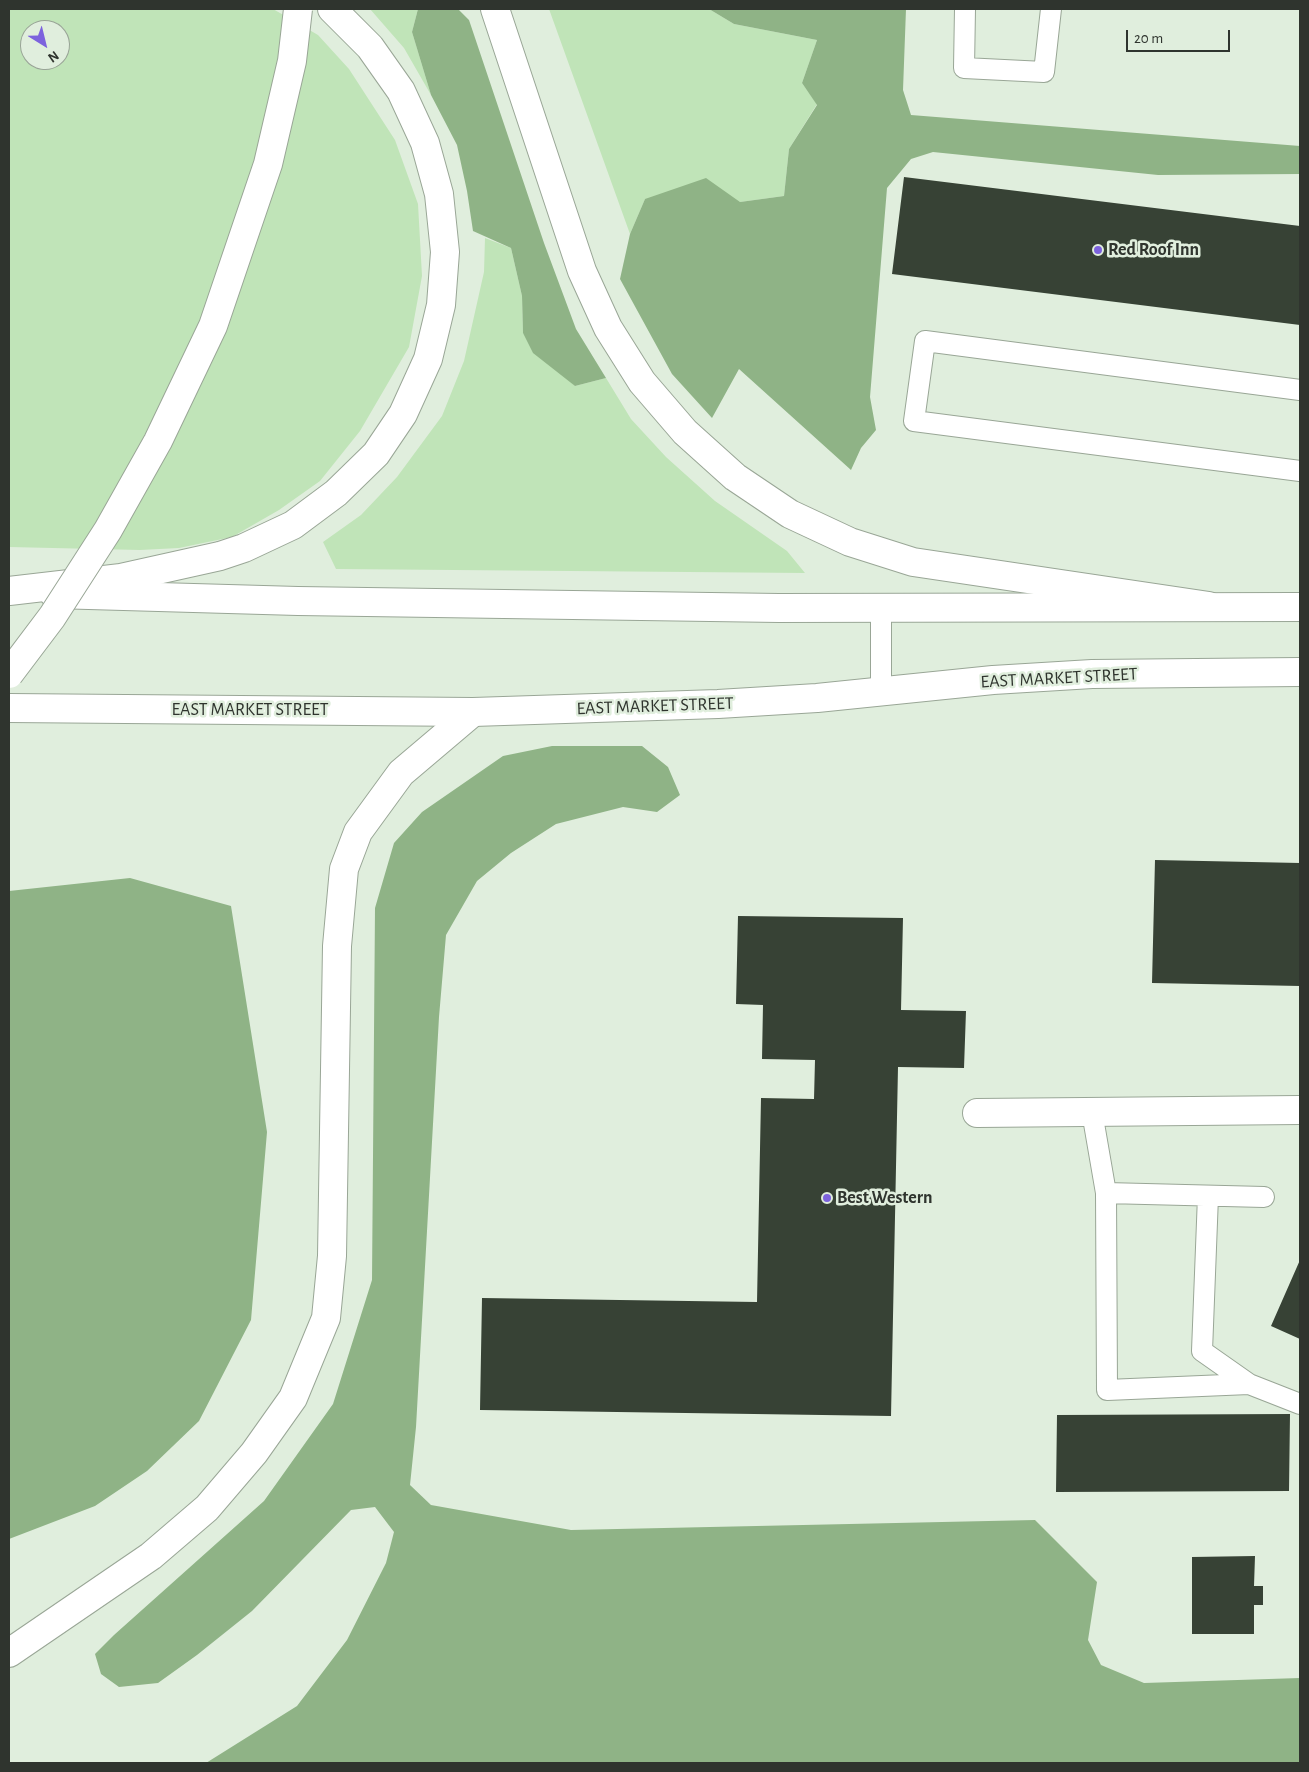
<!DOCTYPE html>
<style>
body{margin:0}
#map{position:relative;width:1309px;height:1772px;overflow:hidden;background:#e0eedd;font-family:"Alegreya Sans",sans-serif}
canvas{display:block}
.frame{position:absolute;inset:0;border:10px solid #2f342e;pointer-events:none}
.north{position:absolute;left:20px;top:20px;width:50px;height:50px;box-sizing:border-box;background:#e0eedd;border:1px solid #99a497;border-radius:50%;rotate:144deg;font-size:14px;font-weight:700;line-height:20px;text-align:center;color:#2f342e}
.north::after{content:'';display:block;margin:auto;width:18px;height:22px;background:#7c62dd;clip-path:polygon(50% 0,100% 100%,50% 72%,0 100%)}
.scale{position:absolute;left:1126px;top:30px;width:104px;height:22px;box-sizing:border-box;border:2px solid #2f342e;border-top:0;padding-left:6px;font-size:15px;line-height:18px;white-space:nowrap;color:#2f342e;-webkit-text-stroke:4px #e0eedd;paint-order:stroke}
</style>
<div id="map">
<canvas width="1309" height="1772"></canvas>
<div class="frame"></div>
<div class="north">N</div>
<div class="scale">20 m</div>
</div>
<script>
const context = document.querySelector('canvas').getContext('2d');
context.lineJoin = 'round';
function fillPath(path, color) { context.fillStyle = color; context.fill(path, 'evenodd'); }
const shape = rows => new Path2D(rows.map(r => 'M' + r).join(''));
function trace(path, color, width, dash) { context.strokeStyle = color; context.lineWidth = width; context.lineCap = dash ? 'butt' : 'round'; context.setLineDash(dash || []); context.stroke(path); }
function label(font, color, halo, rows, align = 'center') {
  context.font = font + ' "Alegreya Sans",sans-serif'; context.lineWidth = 5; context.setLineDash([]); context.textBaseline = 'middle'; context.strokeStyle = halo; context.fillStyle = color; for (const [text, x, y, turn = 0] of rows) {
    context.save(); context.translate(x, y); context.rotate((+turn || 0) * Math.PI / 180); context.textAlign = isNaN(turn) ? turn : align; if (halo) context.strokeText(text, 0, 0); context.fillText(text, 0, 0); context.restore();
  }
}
fillPath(shape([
 [9,9,273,9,318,35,349,69,395,140,418,204,422,276,409,347,360,431,320,481,279,510,232,537,179,548,140,550,9,547],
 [30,30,60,30,60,60,30,60],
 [370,9,418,9,412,32,431,95,404,48],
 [549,9,709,9,734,24,817,40,802,83,817,104,789,149,784,196,740,202,645,199,630,234],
 [485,238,511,248,522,296,523,333,575,386,606,378,631,419,666,457,715,501,787,551,805,573,336,569,323,542,361,515,397,477,442,416,464,361,484,272]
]), '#c0e4b8');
fillPath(shape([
 [418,9,458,9,469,20,544,243,576,329,606,378,575,386,533,353,523,333,522,296,511,248,473,231,467,191,457,145,431,95,412,32],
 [709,9,906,9,903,90,911,115,1300,146,1300,174,1158,175,933,152,911,159,887,188,870,397,876,430,861,448,851,470,739,369,712,418,672,374,620,279,630,234,645,199,706,178,740,202,784,196,789,149,817,105,802,83,817,40,734,24],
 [552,746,642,746,668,767,680,795,657,812,623,807,556,824,511,853,477,881,446,935,439,1017,416,1427,410,1485,431,1505,571,1530,1035,1520,1097,1582,1088,1640,1101,1665,1144,1683,1300,1678,1300,1763,206,1763,297,1706,347,1640,386,1563,394,1532,375,1507,351,1510,252,1611,197,1655,158,1683,119,1687,101,1674,95,1654,114,1635,264,1501,333,1404,372,1280,375,908,394,843,422,812,503,756],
 [130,878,231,906,267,1132,251,1320,199,1421,147,1471,95,1506,9,1539,9,891]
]), '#8fb386');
fillPath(shape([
 [904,177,1300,226,1300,325,892,274],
 [1155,860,1300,863,1300,986,1152,983],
 [738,916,903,918,901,1010,966,1011,964,1068,898,1067,891,1416,480,1410,482,1298,757,1302,761,1098,814,1099,815,1060,762,1059,763,1005,736,1004],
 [1300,1260,1300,1339,1271,1326],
 [1290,1414,1289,1491,1056,1492,1057,1415],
 [1255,1556,1254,1586,1263,1586,1263,1605,1254,1605,1254,1634,1192,1634,1192,1557]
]), '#374235');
const service = shape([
 [965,9,964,68,1044,72,1051,9],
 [1300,390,925,341,914,421,1300,471],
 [881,692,881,607],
 [1092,1112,1106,1193,1264,1197],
 [1106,1193,1107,1390,1249,1384,1300,1404],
 [1208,1196,1202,1351,1249,1384]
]);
const minor = shape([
 [977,1113,1300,1110]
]);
const primary = shape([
 [54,594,298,601,779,608,1300,607],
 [9,708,473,712,718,704,817,698,993,680,1092,674,1300,672]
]);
const motorway = shape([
 [495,9,582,271,608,328,642,382,685,432,735,477,790,514,850,542,913,562,1209,606],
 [9,591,121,578,220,556,244,548,293,525,336,493,376,454,403,414,428,359,441,305,445,252,439,194,425,143,401,91,370,47,332,9],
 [9,1653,151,1556,207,1508,254,1453,293,1398,326,1318,332,1256,337,946,344,869,358,832,401,773,473,712]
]);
trace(service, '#99a696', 22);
trace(minor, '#99a696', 30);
trace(primary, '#99a696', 30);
trace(motorway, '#99a696', 30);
trace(service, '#fff', 20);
trace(minor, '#fff', 28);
trace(primary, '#fff', 28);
trace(motorway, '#fff', 28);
const motorwayBridge = shape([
 [9,674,52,617,108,530,158,441,213,326,268,164,292,61,298,9]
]);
trace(motorwayBridge, '#99a696', 30, []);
trace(motorwayBridge, '#fff', 28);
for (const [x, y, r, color] of [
 [1098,250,5,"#7c62dd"],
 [827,1198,5,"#7c62dd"]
]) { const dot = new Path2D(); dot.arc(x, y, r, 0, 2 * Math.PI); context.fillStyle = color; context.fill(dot); trace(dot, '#e0eedd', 2); }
label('bold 18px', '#2f342e', '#e0eedd', [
 ["Red Roof Inn",1108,250],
 ["Best Western",837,1198]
], 'left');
label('18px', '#2f342e', '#e0eedd', [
 ["EAST MARKET STREET",1059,678,-3],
 ["EAST MARKET STREET",655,706,-2],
 ["EAST MARKET STREET",250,710]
]);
</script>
